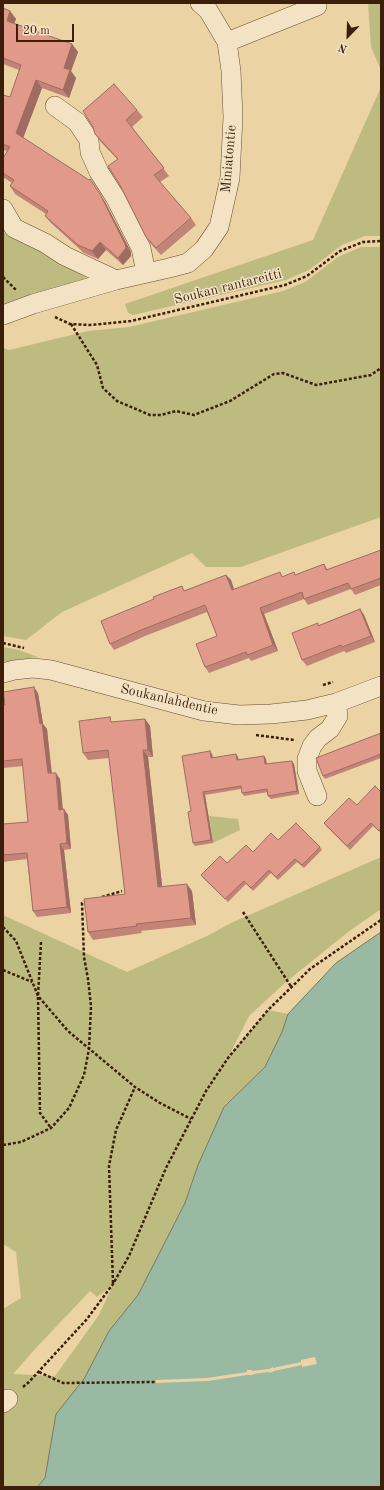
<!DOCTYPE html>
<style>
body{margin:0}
#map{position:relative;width:384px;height:1490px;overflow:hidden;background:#ecd3a4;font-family:"Old Standard TT",serif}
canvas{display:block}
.frame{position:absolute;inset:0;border:4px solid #3c1f0a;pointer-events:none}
.north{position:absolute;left:328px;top:16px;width:40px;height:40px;-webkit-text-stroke:3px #f3e2c4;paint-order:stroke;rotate:203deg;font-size:11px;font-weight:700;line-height:16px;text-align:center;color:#3c1f0a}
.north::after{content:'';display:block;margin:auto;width:14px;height:18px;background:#3c1f0a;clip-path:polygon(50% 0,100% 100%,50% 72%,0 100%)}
.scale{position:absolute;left:16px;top:24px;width:58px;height:18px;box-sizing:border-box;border:2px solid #3c1f0a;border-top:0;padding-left:5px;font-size:12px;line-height:14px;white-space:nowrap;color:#3c1f0a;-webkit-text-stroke:3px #f3e2c4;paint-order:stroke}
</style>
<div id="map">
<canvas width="384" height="1490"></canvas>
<div class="frame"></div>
<div class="north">N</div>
<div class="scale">20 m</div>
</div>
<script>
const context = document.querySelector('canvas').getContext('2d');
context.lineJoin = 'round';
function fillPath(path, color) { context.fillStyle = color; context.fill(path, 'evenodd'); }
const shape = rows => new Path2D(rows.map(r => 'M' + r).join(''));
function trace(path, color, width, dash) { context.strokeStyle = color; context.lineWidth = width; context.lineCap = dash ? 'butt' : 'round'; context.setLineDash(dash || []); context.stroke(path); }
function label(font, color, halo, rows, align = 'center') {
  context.font = font + ' "Old Standard TT",serif'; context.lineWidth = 3; context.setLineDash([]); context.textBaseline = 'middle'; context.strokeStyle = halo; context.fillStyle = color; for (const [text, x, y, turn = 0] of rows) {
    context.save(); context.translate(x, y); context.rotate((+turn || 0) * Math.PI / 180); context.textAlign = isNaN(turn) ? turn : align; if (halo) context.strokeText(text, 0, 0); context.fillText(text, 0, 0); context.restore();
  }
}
fillPath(shape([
 [368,3,381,3,381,70,371,47],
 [381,87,381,236,365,236,342,245,309,270,286,280,133,315,128,313,125,304,313,240],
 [3,232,49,252,89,280,3,309],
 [361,247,381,247,381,517,241,567,206,567,192,553,62,612,26,640,3,636,3,348,9,350,88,331,129,327,283,291,305,282,338,257],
 [3,647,19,650,38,657,3,662],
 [209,816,238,819,240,830,213,843],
 [381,857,381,909,348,932,286,982,249,1016,229,1056,268,1010,288,1014,336,963,381,932,381,1487,3,1487,3,1309,21,1298,16,1252,3,1244,3,915,127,972,207,936,231,923],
 [113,1285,99,1315,55,1376,13,1374,35,1349,90,1291,97,1297]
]), '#bebb81');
const water = shape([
 [381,932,381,1487,37,1487,45,1478,56,1414,84,1379,109,1331,138,1295,185,1203,198,1165,224,1107,265,1067,282,1032,288,1014,336,963,381,932]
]);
fillPath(water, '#99b9a2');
trace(water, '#747b65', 1);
fillPath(shape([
 [315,1357,317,1364,302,1367,302,1365,274,1371,270,1373,269,1372,253,1374,253,1375,247,1375,208,1381,156,1383,156,1380,207,1378,247,1372,247,1370,252,1370,252,1371,269,1369,273,1367,273,1368,301,1362,301,1360]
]), '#ecd3a4');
const minor = shape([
 [227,42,317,6],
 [55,106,77,122,89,140,90,152,99,172,115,197,141,248,146,273],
 [3,209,14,228,45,243,65,256,116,280],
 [3,315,33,304,116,280,169,268,188,263,204,249,219,227,230,178,233,117,231,71,227,42,208,10,200,3],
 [3,673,14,670,33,668,51,670,204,711,239,715,271,714,307,710,336,703,381,686],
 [317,796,307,771,307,759,312,746,318,738,330,729,338,716,336,703],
 [3,1403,8,1399]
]);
trace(minor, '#684c30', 20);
trace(shape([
 [3,277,17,291],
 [55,317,70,324,90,325,131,321,285,285,307,276,340,251,363,242,381,241],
 [71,324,97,365,103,388,117,401,150,415,161,415,176,411,194,415,230,401,274,374,283,373,316,385,371,375,381,368],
 [3,643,24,648],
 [323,685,333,682],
 [256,735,294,740],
 [102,897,122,891],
 [243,912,292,988],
 [3,927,16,941,38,996,68,1031,135,1087,160,1103,191,1119],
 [41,942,38,996,40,1113,51,1128],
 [3,970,32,982],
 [3,1145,21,1142,51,1128,69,1108,84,1075,89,1049,91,1006,88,979,84,957,82,903,87,901],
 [113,1283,109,1166,116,1130,135,1087],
 [39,1372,63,1383,156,1382],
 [23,1387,29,1382,87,1319,113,1284,129,1256,166,1168,206,1091,228,1058,268,1010,310,969,381,920]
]), '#3c1f0a', 2.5, [3, 2]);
trace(minor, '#f3e2c4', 19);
fillPath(shape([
 [3,8,10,11,16,19,14,23,72,44,78,52,71,71,76,78,69,98,42,88,23,138,89,180,90,179,105,202,131,252,131,256,123,265,106,250,98,259,84,253,51,223,45,216,46,214,15,194,10,186,12,183,3,177,3,158,7,151,3,150,3,95,10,97,19,70,3,64],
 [137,110,143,117,132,127,169,176,160,182,191,218,196,225,161,255,151,244,146,237,120,185,117,159,100,141,95,134],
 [381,550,381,585,355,595,351,589,308,605,304,599,264,614,278,651,251,661,249,658,209,673,205,667,217,636,207,612,145,636,114,650,110,644,186,590,226,575,231,580,234,589,283,577,296,575,324,564,328,570],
 [360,609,364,615,375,642,346,653,344,651,307,666,302,660,319,625],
 [38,693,43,724,47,729,52,773,60,779,63,809,68,815,71,849,64,850,71,913,37,917,33,911,27,859,3,862,3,824,28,822,23,766,3,768,3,705],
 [145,719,150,726,153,757,148,757,162,886,192,891,196,925,141,931,142,933,93,940,88,932,125,894,109,758,88,760,83,753,114,722],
 [381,733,381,758,325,779,323,776],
 [212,754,213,758,238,757,239,760,264,756,266,759,267,764,294,764,299,794,271,799,268,796,268,792,244,796,242,793,241,789,205,795,213,843,195,846,193,843,191,811],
 [381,792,381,833,373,826,350,850,326,826,324,823],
 [278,840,320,847,322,850,304,868,297,862,278,880,271,873,253,891,246,884,228,902,203,878,201,875]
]), '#c28477');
fillPath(shape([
 [10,11,16,19,12,29,7,21],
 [72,44,78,52,71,71,76,78,69,98,63,90,64,68],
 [36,80,42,88,22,141,16,133],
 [90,179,105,202,131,252,131,256,123,265,118,258],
 [100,242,106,250,98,259,92,251],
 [226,575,231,580,236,596,232,590],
 [260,608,264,614,278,651,273,645],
 [360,609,364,615,375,642,371,636],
 [34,687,38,693,43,724,47,729,52,780,48,773],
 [145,719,150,726,153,757,148,750],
 [143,750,148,757,163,894,158,887],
 [210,751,212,754,213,761,211,758],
 [236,754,238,757,239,763,237,760],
 [264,756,266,759,267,768,265,764],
 [292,761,294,764,299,794,297,791],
 [56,773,60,779,63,816,59,810],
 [203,792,205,795,213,843,211,840],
 [64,809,68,815,71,849,67,843],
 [60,844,64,850,71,913,67,907],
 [187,884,192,891,196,925,191,918]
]), '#9e6c61');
const building = shape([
 [3,8,10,11,7,21,72,44,64,68,70,70,63,90,36,80,16,133,89,180,90,179,100,194,125,244,126,248,118,258,100,242,92,251,78,245,45,216,48,211,10,186,14,180,3,173,3,158,10,147,3,144,3,95,10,97,21,65,3,58,3,8],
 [114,84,137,110,126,120,164,168,154,175,191,218,156,248,146,237,120,185,108,166,118,159,95,134,93,127,83,111,114,84],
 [381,550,381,578,351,589,348,583,304,599,302,592,260,608,273,645,247,655,246,652,205,667,196,644,217,636,205,605,141,630,110,644,101,621,154,599,153,597,182,586,184,591,226,575,232,590,280,572,282,577,294,572,295,575,324,564,326,570,381,550],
 [360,609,371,636,342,647,341,645,302,660,292,633,318,623,318,626,360,609],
 [34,687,40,724,42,723,48,773,56,773,59,810,64,809,67,843,60,844,67,907,33,911,27,853,3,855,3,824,28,822,22,759,3,761,3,705,5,705,3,692,34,687],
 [110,717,111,722,145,719,148,750,143,750,158,887,187,884,191,918,136,924,137,926,88,932,84,899,125,894,108,750,83,753,79,721,110,717],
 [381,733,381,754,323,776,316,758,381,733],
 [210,751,211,758,236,754,237,760,264,756,265,764,292,761,297,791,268,796,267,789,242,793,241,786,203,792,211,840,193,843,188,812,191,811,182,756,210,751],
 [375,786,381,792,381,828,379,831,371,823,347,846,324,823,349,798,357,805,375,786],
 [296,823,320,847,302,865,295,859,276,877,269,870,251,888,244,881,225,899,201,875,220,856,227,863,246,845,253,852,271,833,278,840,296,823]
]);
fillPath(building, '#e19a8a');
trace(building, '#9e6c61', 1);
label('14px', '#3c1f0a', '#f3e2c4', [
 ["Miniatontie",229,159,-85],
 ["Soukan rantareitti",228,287,-14],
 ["Soukanlahdentie",169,700,13]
]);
</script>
